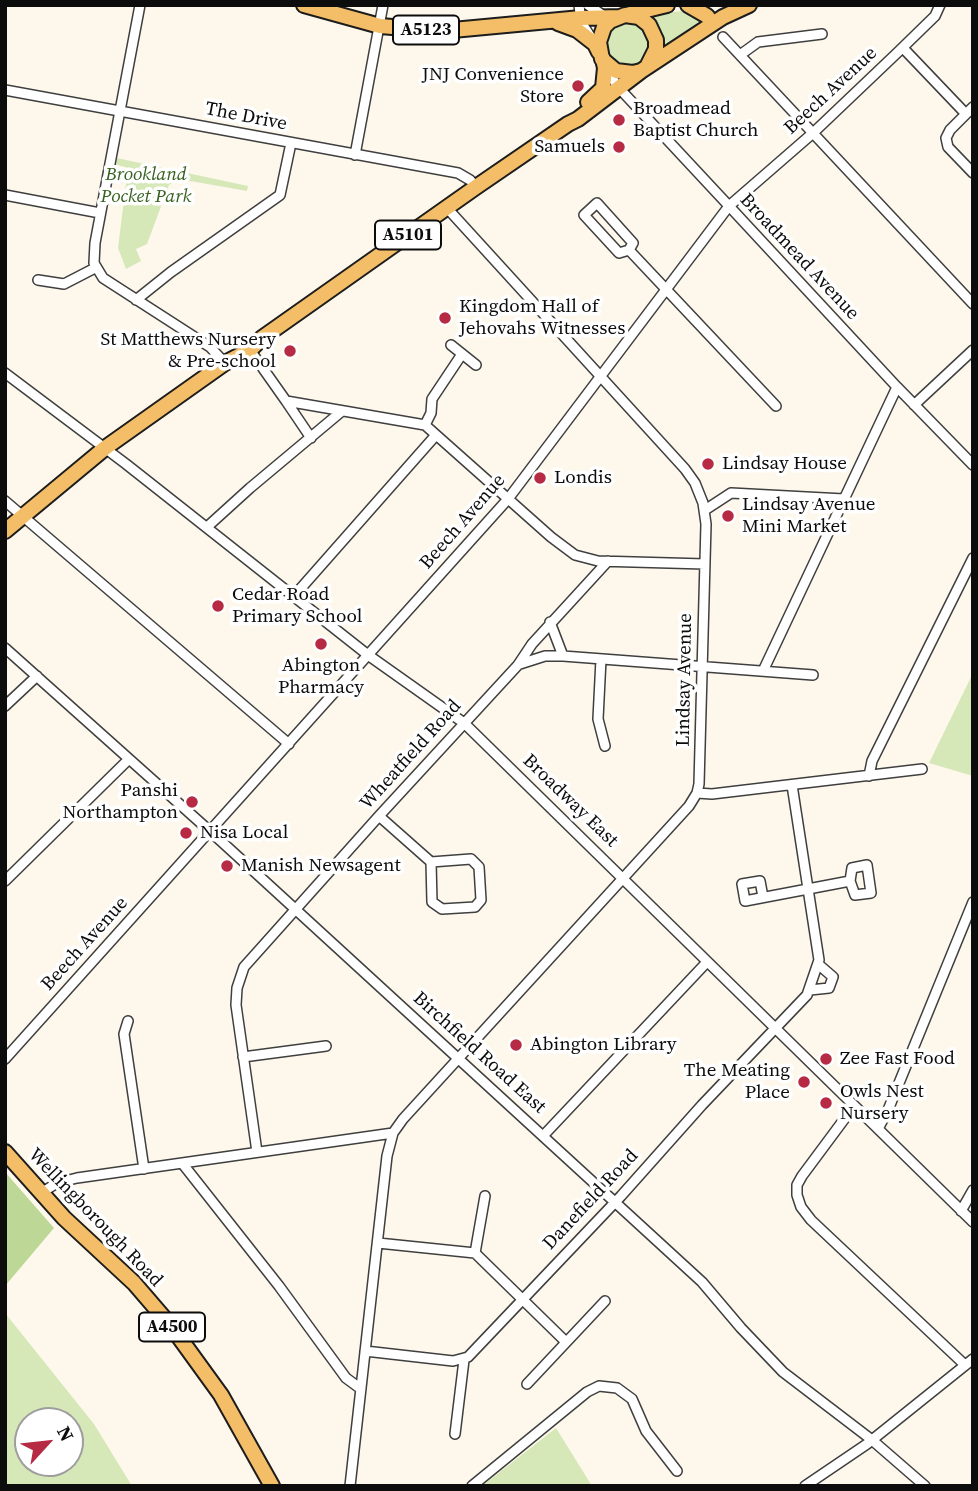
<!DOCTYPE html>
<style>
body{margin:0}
#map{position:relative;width:978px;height:1491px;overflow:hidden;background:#fef8ec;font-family:"Source Serif 4",serif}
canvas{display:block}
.frame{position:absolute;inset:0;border:7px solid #0c0c0c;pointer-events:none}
.north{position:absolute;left:14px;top:1407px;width:70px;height:70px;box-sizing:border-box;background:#fff;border:2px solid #9e9e9e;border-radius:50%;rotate:63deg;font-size:19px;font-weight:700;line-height:28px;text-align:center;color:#0c0c0c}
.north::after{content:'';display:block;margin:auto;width:24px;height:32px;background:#b62a44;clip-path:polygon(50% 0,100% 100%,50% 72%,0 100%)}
</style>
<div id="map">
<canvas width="978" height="1491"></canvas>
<div class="frame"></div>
<div class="north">N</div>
</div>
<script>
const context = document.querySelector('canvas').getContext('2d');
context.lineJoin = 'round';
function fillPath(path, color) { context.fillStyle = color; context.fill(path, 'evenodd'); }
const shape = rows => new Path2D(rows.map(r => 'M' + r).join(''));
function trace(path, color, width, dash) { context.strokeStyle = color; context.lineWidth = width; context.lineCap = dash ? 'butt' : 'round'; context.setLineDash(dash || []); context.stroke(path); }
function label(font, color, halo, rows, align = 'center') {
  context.font = font + ' "Source Serif 4",serif'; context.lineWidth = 7; context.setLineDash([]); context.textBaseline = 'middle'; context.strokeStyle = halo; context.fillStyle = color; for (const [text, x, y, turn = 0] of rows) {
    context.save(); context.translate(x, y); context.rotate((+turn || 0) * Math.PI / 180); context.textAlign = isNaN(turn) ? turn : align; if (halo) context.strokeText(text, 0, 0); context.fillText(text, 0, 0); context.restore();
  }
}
fillPath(shape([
 [690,10,703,20,661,49,648,15],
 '604 44a23 23 0 1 1 46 0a23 23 0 1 1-46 0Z',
 [112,157,248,186,247,191,179,179,169,185,147,244,136,249,141,261,126,269,118,248,128,168,111,163],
 [973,673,973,776,929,763],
 [5,1313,94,1424,132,1486,5,1486],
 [28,1421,70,1421,70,1463,28,1463],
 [556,1428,592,1486,482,1486]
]), '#d6e7b8');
fillPath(shape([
 [5,1172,54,1228,5,1286]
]), '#bdd797');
const street = shape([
 [140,5,95,243,94,263,103,278,210,347,225,363],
 [579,5,581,22,590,36],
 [588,5,604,16],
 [723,37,973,304],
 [903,48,966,114],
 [740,55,758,42,822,34],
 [605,68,619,88,729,206,897,387,973,465],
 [5,90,458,173,470,180,476,187],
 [973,107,950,130,946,138,948,147,973,173],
 [355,155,383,5],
 [5,195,100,213],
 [629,250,633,243,597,203,584,215,619,253,629,250,776,406],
 [38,280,64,284,95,268],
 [136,300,171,272,280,195,291,143],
 [451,345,476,365],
 [250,350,286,401,425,425,551,537,575,555,598,561,705,564],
 [5,373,126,464,368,655,464,723,973,1222],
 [286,401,311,438],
 [914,405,973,350],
 [425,425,431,413,432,399,462,354],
 [5,501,289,744],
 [705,510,731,493,844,499],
 [207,527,250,488,342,411],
 [294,596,436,435],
 [550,622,563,656],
 [5,648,222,842,702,1282,741,1328,783,1372,872,1440,925,1486],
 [601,659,598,719,605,746],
 [520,664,545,656,563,656,813,675],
 [763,671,897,387],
 [5,706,37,676],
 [869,776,872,761,973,558],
 [697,793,712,794,922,769],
 [379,816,431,862,471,859,479,867,481,900,475,907,442,909,432,902,431,862],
 [5,881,129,759],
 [763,897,760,881,742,884,745,901,850,881,852,868,867,865,871,893,855,895,850,881],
 [810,990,829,988,833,977,818,964],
 [128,1021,124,1034,144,1169],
 [243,1057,326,1046],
 [5,1059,508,499,729,206,813,133,897,53,935,16,940,5],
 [854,1106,802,1176,797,1185,797,1195,801,1207,811,1220,965,1365],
 [878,1129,888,1110,973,902],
 [543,1136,707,962],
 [257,1152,236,1005,237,988,244,967,379,816,518,665,532,644,608,561],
 [182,1163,279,1286,346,1378,361,1389],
 [41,1193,57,1183,77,1178,393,1133],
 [961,1211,973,1190],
 [378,1243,475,1253,566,1342],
 [475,1253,485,1196],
 [365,1351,453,1361,468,1357,621,1196,702,1105,807,995,819,960,792,785],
 [527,1384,605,1301],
 [455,1434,464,1360],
 [350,1486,387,1156,393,1133,403,1119,689,806,697,793,699,784,706,524,703,503,695,483,685,469,447,208],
 [472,1486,587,1392,599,1386,617,1388,632,1399,646,1431,677,1471],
 [805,1486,867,1444,973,1359]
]);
const primary = shape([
 [304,5,380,26,442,31,581,18,619,17],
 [688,5,707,16,712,23],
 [626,15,667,5],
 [558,23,577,30,595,44,599,52],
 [648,65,656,49,656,40,649,25,639,17,625,15,610,21,604,27,599,42,602,59,616,71,633,73,641,71,723,17,749,5],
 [588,102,603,88,605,68,603,59],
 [5,531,105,448,225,363,250,350,262,338,476,187,568,124,578,119,641,71],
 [5,1152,64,1218,134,1283,171,1326,221,1395,272,1486]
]);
trace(street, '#3f3f3f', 12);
trace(primary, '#1d1d1d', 18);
trace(street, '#fff', 9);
trace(primary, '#f3be67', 14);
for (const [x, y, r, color] of [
 [578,86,7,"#b62a44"],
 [619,120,7,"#b62a44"],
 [619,147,7,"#b62a44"],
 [445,318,7,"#b62a44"],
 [290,351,7,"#b62a44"],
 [708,464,7,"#b62a44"],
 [540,478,7,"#b62a44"],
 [728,516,7,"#b62a44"],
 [218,606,7,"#b62a44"],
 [321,644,7,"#b62a44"],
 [192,802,7,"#b62a44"],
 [186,833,7,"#b62a44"],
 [227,866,7,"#b62a44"],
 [516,1045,7,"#b62a44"],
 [826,1059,7,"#b62a44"],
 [804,1082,7,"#b62a44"],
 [826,1103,7,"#b62a44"]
]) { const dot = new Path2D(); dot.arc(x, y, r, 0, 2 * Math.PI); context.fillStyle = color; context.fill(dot); trace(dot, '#fff', 2.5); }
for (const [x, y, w] of [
 [426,30,66],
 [408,235,66],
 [172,1327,66]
]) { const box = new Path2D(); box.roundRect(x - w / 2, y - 14.5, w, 29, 5); context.fillStyle = '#fff'; context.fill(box); trace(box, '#0c0c0c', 2); }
label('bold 18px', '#0c0c0c', null, [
 ["A5123",426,30],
 ["A5101",408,235],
 ["A4500",172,1327]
]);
label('19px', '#0c0c0c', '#fff', [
 ["JNJ Convenience",564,75,"right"],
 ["Store",564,97,"right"],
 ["Broadmead",633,109],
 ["Baptist Church",633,131],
 ["Samuels",605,147,"right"],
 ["Kingdom Hall of",459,307],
 ["Jehovahs Witnesses",459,329],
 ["St Matthews Nursery",276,340,"right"],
 ["& Pre-school",276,362,"right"],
 ["Lindsay House",722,464],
 ["Londis",554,478],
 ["Lindsay Avenue",742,505],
 ["Mini Market",742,527],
 ["Cedar Road",232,595],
 ["Primary School",232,617],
 ["Abington",321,666,"center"],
 ["Pharmacy",321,688,"center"],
 ["Panshi",178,791,"right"],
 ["Northampton",178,813,"right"],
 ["Nisa Local",200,833],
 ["Manish Newsagent",241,866],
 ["Abington Library",530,1045],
 ["Zee Fast Food",840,1059],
 ["The Meating",790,1071,"right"],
 ["Place",790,1093,"right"],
 ["Owls Nest",840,1092],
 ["Nursery",840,1114]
], 'left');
label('19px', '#0c0c0c', '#fff', [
 ["Beech Avenue",831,91,-43],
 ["The Drive",246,117,11],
 ["Broadmead Avenue",799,257,47],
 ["Beech Avenue",463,522,-49],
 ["Lindsay Avenue",685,680,-89],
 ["Wheatfield Road",411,755,-48],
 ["Broadway East",570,801,44],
 ["Beech Avenue",85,944,-48],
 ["Birchfield Road East",479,1053,42],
 ["Danefield Road",591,1200,-47],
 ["Wellingborough Road",95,1218,46]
]);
label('italic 19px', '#366120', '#fff', [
 ["Brookland",146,175],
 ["Pocket Park",146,197]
]);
</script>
